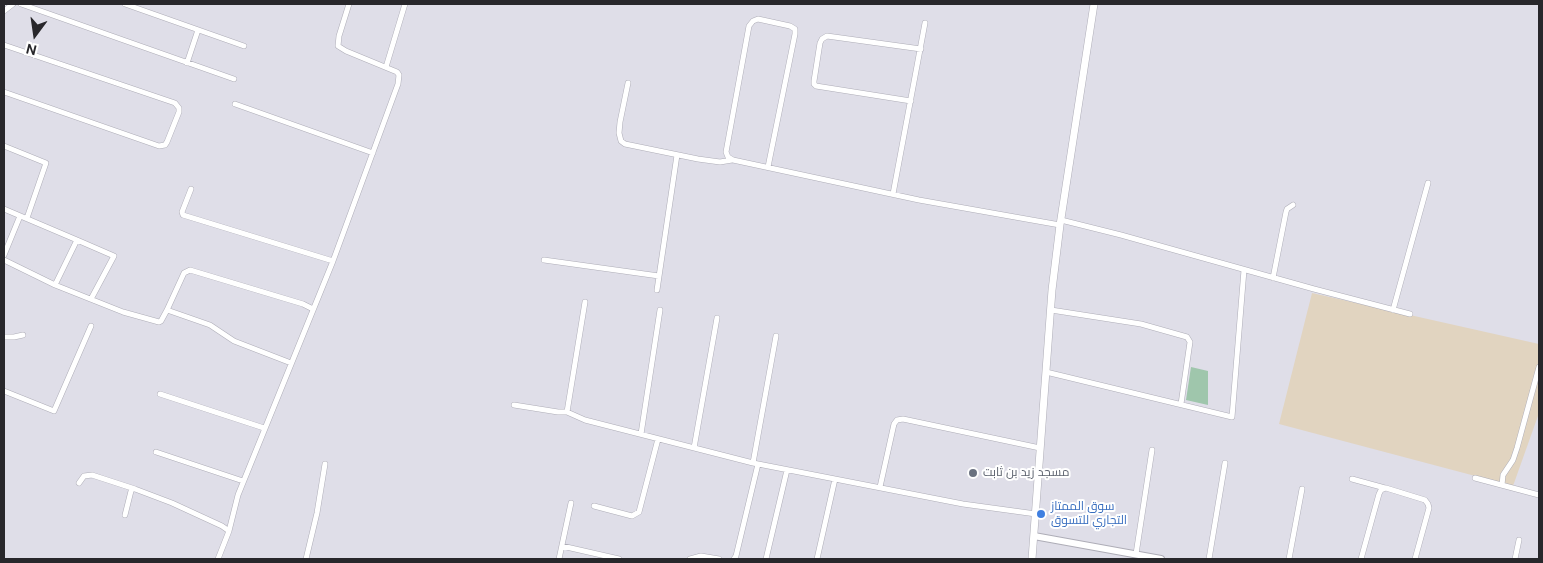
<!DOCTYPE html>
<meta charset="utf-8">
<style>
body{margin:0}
#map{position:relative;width:1543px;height:563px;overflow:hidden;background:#dfdee8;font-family:"DM Sans",sans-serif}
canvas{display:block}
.frame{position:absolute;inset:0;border:5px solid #28272b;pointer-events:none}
.north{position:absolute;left:10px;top:10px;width:50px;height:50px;-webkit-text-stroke:4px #fff;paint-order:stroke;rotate:194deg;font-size:14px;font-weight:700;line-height:20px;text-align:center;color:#28272b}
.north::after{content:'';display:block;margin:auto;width:18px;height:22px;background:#28272b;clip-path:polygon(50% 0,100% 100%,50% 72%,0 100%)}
</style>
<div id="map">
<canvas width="1543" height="563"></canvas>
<div class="frame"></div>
<div class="north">N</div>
</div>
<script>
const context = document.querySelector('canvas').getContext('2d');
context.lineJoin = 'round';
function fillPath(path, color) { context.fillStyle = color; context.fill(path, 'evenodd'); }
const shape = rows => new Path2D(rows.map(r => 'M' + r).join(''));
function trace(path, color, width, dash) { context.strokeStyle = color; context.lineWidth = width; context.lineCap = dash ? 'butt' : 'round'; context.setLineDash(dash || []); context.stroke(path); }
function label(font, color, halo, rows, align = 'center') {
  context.font = font + ' "DM Sans",Cairo,sans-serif'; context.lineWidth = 4; context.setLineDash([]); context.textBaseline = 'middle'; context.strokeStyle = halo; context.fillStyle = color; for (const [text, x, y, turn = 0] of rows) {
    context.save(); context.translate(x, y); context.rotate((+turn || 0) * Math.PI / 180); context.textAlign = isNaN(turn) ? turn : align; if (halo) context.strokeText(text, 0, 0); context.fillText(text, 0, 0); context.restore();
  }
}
fillPath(shape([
 [1312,293,1539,344,1539,413,1513,486,1279,424]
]), '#e1d4c0');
fillPath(shape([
 [1191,367,1208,371,1208,405,1186,400]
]), '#9fc6ac');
const minor = shape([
 [21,4,234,79],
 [125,4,244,46],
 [4,11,13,4],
 [4,45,175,103,179,108,179,112,167,142,165,145,159,146,4,92],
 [187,63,198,30],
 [386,67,405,4],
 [628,83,620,122,619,133,621,141,625,144,698,159,720,162,732,160],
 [911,101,816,86,814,84,814,81,820,43,822,39,827,36,921,49],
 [235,104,373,153],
 [4,146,46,163,27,218],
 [768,167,795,34,795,29,790,26,758,19,753,21,749,26,726,152,728,157,733,160,919,200,1060,225],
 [191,189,182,212,183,215,333,261],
 [893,194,925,23],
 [4,209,77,240,55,285],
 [1061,220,1121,235,1314,289,1410,314],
 [77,240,114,256,91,299],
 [4,255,20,216],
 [4,260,55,285,123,312,159,322,161,321,167,310,184,273,190,270,303,304,313,309],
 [544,260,659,276],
 [1273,278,1286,212,1287,209,1293,205],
 [657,290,677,155],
 [585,302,567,412,585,420,753,463,963,504,1036,514],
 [167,310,210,325,234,341,291,363],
 [1051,310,1141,324,1187,337,1190,342,1181,404],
 [1393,310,1428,183],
 [4,337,14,337,23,335],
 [1046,372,1232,417,1244,270],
 [4,391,54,411,91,326],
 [160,394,264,428],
 [514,405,558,412,567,412],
 [641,434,660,310],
 [694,448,717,318],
 [156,452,243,481],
 [753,463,776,336],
 [1475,478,1539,495],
 [1352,479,1385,488],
 [79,483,84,476,92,475,135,489],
 [1502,485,1503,475,1513,460,1517,448,1539,367],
 [880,487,894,424,897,420,903,419,1040,448],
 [594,506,632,516,639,512,658,439],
 [125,515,131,491,132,489,135,489,172,503,222,526,229,531],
 [562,546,619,559],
 [1136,554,1152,450],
 [218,559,229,531,238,495,333,261,398,84,399,75,397,72,346,51,338,46,339,36,349,4],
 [306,559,317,513,325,464],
 [559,559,571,503],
 [690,559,701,556,719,559],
 [734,559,736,556,758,464],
 [766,559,787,470],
 [817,559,835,479],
 [1209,559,1225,463],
 [1289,559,1302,489],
 [1361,559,1379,494,1381,490,1386,488,1425,500,1428,504,1429,508,1415,559],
 [1515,559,1519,540]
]);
const tertiary = shape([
 [1034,536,1161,559]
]);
const secondary = shape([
 [1032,559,1052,290,1060,225,1094,4]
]);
trace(minor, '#aeadb7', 6);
trace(tertiary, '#aeadb7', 8);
trace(secondary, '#aeadb7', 8);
trace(minor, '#fff', 5);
trace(tertiary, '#fff', 6);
trace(secondary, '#fff', 7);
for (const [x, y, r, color] of [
 [973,473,5,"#6b7280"],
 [1041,514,5,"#3f7fe0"]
]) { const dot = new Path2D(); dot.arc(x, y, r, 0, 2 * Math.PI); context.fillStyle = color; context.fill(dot); trace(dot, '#fff', 2); }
label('12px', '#5b616d', '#fff', [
 ["مسجد زيد بن ثابت",983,473]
], 'left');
label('12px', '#366cbe', '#fff', [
 ["سوق الممتاز",1051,507],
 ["التجاري للتسوق",1051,521]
], 'left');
</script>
